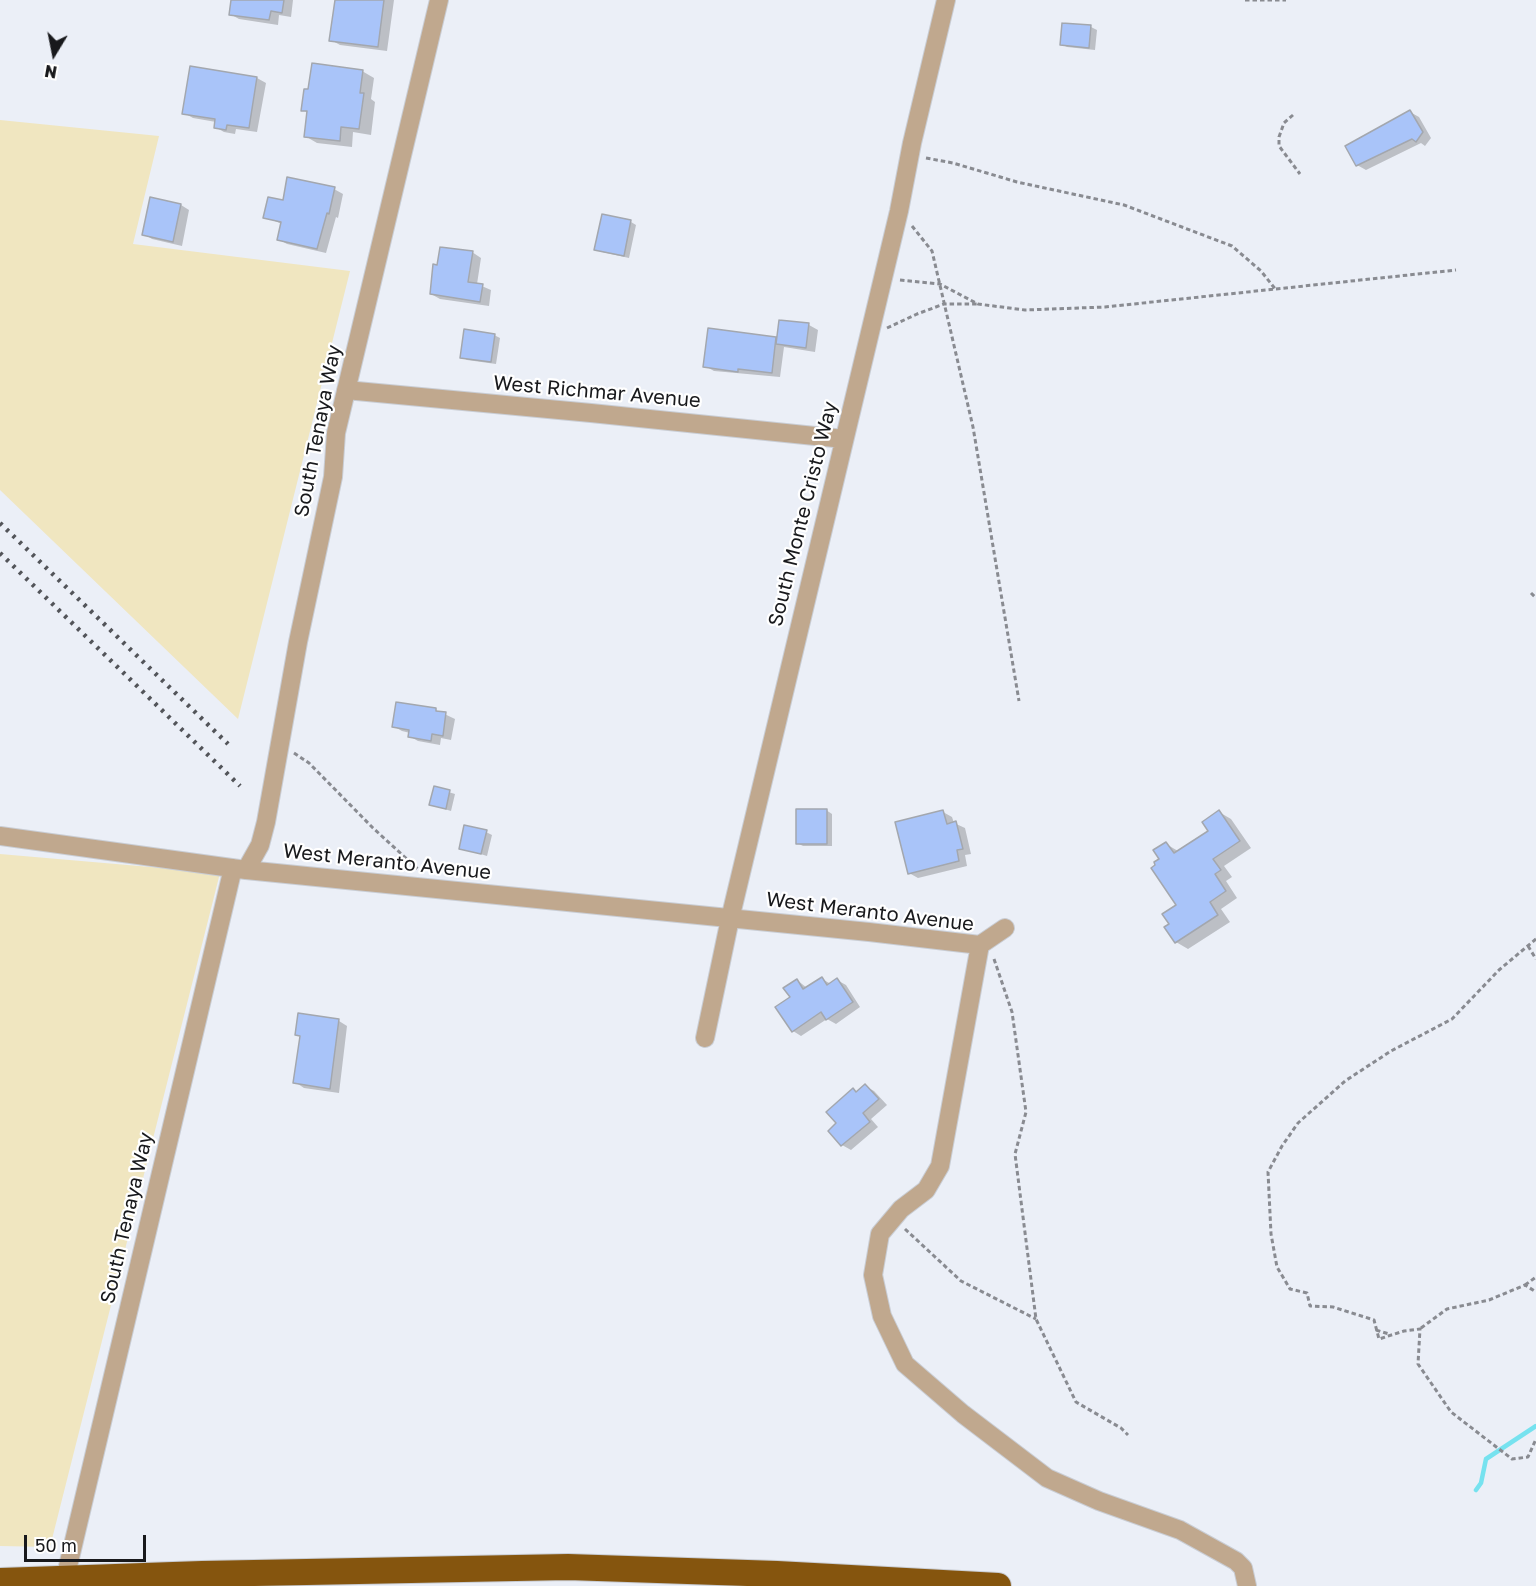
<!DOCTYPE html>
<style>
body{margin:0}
#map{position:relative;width:1536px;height:1586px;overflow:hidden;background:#ebeff7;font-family:"Golos Text",sans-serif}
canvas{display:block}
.north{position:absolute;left:24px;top:24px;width:60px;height:60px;-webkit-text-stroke:4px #fff;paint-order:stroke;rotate:190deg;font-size:16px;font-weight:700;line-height:24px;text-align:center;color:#18191c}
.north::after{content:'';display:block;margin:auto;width:21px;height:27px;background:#18191c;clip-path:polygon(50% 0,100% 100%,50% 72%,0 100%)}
.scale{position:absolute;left:24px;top:1535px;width:122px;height:27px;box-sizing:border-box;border:3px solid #18191c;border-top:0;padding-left:8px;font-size:18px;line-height:21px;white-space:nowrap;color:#18191c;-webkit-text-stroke:4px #fff;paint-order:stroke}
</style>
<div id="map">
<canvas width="1536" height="1586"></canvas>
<div class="north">N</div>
<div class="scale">50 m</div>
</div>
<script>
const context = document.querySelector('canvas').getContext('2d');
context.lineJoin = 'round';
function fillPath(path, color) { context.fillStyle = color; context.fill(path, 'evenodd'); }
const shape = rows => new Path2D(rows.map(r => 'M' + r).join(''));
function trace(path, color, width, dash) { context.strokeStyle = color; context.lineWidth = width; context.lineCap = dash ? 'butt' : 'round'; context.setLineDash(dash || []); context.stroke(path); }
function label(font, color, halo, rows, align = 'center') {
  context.font = font + ' "Golos Text",sans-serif'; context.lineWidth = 4.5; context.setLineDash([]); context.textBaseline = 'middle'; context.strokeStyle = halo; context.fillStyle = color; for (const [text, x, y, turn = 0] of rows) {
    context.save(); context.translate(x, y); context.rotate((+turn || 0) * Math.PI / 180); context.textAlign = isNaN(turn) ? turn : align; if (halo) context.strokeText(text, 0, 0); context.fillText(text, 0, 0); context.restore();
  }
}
fillPath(shape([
 [0,120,159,136,133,244,350,271,238,719,0,490],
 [0,854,220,873,50,1547,0,1546]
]), '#f0e6c0');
fillPath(shape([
 [232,0,293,0,291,17,279,15,278,25,239,19,230,14],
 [336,0,394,0,387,51,340,45,331,40],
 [1063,24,1091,27,1097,30,1095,50,1067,47,1061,44],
 [362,71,374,78,371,99,375,102,371,135,353,132,352,147,317,143,305,136,308,113,303,110,310,91],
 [257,78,266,83,257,132,236,129,235,134,224,132,215,127,216,122,193,118,184,113],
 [1410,112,1419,117,1431,138,1425,146,1421,143,1366,170,1357,165],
 [334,189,343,194,338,218,336,217,326,253,287,244,278,239,282,224,265,217],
 [181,205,189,210,182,246,152,239,144,234],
 [603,216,631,222,636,225,629,258,602,252,596,249],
 [472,252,481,258,477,284,491,290,489,306,440,299,431,294],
 [780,321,809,325,818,330,815,352,784,347,780,377,714,371,705,366,776,338,778,339],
 [494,335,500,338,496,364,467,360,462,357],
 [436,710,455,719,451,740,441,738,440,745,418,741,409,736,410,733,402,731,393,726],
 [435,788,455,794,451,811,431,805],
 [826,810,832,814,832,846,803,846,797,843],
 [943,812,952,817,954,823,965,828,971,854,965,855,967,866,918,878,909,873],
 [1219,812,1231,819,1251,848,1224,866,1232,877,1226,881,1237,898,1221,909,1230,922,1188,949,1176,942,1171,925,1178,906,1161,859,1166,844,1178,851,1210,832],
 [486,832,492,835,487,856,461,848],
 [822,979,831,984,837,980,846,985,860,1007,836,1024,827,1019,801,1036,793,1031,792,998,797,980,807,988],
 [339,1021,347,1026,339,1093,304,1088,295,1082,302,1037,296,1034],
 [865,1086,874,1091,887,1105,871,1119,878,1127,851,1150,842,1145,830,1131,838,1124,854,1090,858,1093]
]), '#0003');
trace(shape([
 [1476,1490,1481,1483,1486,1459,1536,1426]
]), '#76e2ef', 4.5);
const building = shape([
 [231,0,284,0,282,13,271,11,269,20,229,15,231,0],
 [335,0,384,0,378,47,329,41,335,0],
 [1062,23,1091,25,1089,48,1060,45,1062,23],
 [312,63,363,70,360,93,364,93,359,129,341,127,340,141,304,137,307,111,301,111,304,89,308,89,312,63],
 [190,66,257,77,249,128,227,125,226,130,214,128,215,119,182,114,190,66],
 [1410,110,1423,132,1416,142,1412,139,1356,166,1345,146,1410,110],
 [287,177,335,187,329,214,327,213,317,249,277,240,281,222,263,218,268,197,283,200,287,177],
 [150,197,181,204,173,242,142,235,150,197],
 [602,214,631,220,624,256,594,250,602,214],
 [440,247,473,251,468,282,483,284,480,302,430,294,433,264,437,265,440,247],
 [779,320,809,323,806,348,776,344,779,320],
 [708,328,776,337,772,373,738,369,738,372,703,367,708,328],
 [464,329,495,334,491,362,460,358,464,329],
 [396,702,436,708,436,711,446,712,443,736,432,734,431,741,408,737,409,730,392,727,396,702],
 [434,786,450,790,446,809,429,805,434,786],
 [796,809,827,809,827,844,796,844,796,809],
 [943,810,947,824,956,821,963,849,957,850,959,861,908,874,895,822,943,810],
 [1219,810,1240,841,1213,859,1221,870,1215,874,1226,891,1210,902,1218,915,1175,943,1164,927,1169,924,1162,914,1176,905,1151,868,1155,865,1154,862,1159,859,1153,850,1166,842,1174,853,1208,831,1202,822,1219,810],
 [464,825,487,830,481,854,459,849,464,825],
 [822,977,827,985,837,978,853,1002,826,1020,821,1012,792,1032,775,1007,790,997,783,988,797,979,803,989,822,977],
 [298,1013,339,1019,330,1089,293,1083,300,1036,295,1035,298,1013],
 [865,1084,879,1099,863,1113,870,1122,841,1146,828,1131,836,1123,826,1112,853,1088,856,1092,865,1084]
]);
fillPath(building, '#a9c4f9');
trace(building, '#a3a7ae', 1.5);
const minor = shape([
 [346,390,591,413,844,439],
 [0,836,246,870,869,932,980,945,940,1166,926,1190,901,1209,880,1234,873,1275,882,1316,905,1364,963,1414,1047,1478,1099,1501,1180,1530,1236,1561,1243,1568,1247,1586],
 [246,870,260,845,266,822,298,642,333,477,336,433,439,0],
 [980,945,1005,928],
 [705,1038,730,919,899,211,912,143,946,0],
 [65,1579,233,868]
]);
const highway = shape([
 [0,1581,202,1574,568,1567,777,1574,998,1586]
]);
trace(minor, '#c9cdd4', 20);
trace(highway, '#c9cdd4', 28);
trace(shape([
 [1245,0,1286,0],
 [1293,115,1284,123,1279,137,1279,146,1300,174],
 [926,158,953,163,1017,182,1124,205,1232,246,1261,271,1276,290],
 [912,226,932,251,973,427,1019,701],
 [900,280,940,284,978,304,1025,310,1105,307,1456,270],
 [887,328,917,314,944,304,977,304],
 [1531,593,1536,598],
 [294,753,309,763,373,828,420,871],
 [1536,939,1499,970,1452,1019,1391,1051,1345,1081,1298,1123,1282,1146,1268,1172,1271,1234,1277,1267,1290,1289,1307,1293,1310,1306,1333,1307,1374,1320,1379,1339,1404,1331,1420,1329,1418,1364,1451,1412,1512,1459,1528,1457,1536,1439],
 [1528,946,1536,959],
 [994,959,1012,1012,1026,1112,1015,1154,1036,1319,1076,1402,1121,1428,1128,1435],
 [905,1229,961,1281,1036,1319],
 [1525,1285,1536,1277],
 [1421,1328,1447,1309,1489,1300,1525,1285,1536,1292],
 [1376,1330,1389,1334]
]), '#898b91', 3, [4.5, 3]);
trace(minor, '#c0a88e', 18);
trace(highway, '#85550e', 26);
trace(shape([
 [0,523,228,744],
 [0,553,240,786]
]), '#525459', 4.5, [3, 6]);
label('20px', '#18191c', '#fff', [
 ["West Richmar Avenue",597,392,5],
 ["South Tenaya Way",318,431,-79],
 ["South Monte Cristo Way",803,514,-76],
 ["West Meranto Avenue",387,862,6],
 ["West Meranto Avenue",870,912,7],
 ["South Tenaya Way",127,1218,-77]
]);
</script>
